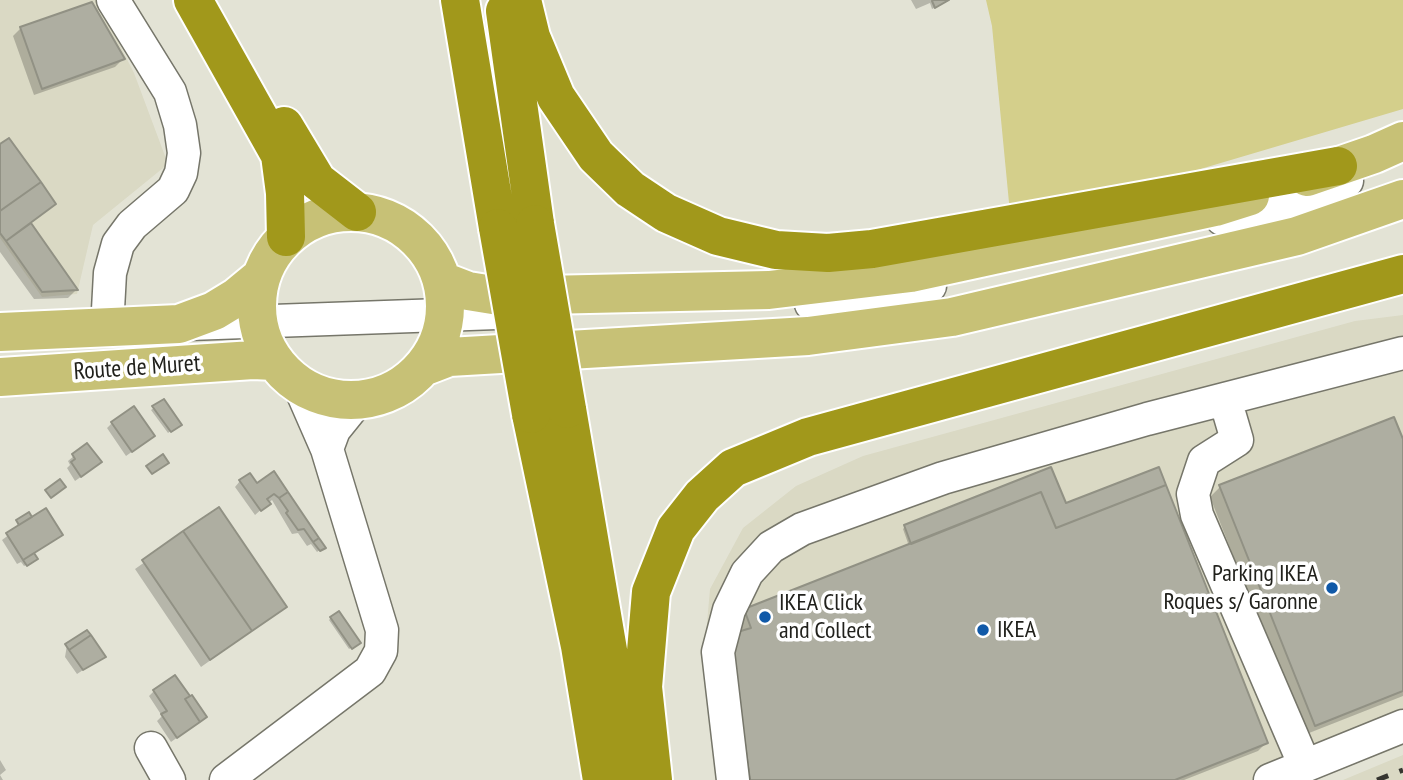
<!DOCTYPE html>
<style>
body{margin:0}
canvas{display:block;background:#e3e3d5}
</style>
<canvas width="1403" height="780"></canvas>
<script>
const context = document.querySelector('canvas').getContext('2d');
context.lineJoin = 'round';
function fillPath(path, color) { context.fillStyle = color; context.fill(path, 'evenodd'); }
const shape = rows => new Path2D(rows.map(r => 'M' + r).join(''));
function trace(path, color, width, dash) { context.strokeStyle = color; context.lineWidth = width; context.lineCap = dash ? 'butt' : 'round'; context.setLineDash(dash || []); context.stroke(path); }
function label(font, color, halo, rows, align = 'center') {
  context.font = font + ' "PT Sans Narrow",sans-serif'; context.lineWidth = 7; context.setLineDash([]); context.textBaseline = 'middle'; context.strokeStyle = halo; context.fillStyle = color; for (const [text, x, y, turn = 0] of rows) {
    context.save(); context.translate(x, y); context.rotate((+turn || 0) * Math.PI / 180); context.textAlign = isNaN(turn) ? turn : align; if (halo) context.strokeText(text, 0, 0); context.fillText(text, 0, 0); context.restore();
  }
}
fillPath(shape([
 [0,0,97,0,134,73,168,164,93,225,77,294,42,297,0,238],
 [1403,315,1403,741,1304,780,717,780,704,657,710,589,743,528,796,486,863,456,1355,321],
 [1403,755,1403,780,1343,780]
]), '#dad9c4');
fillPath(shape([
 [986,0,1403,0,1403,109,1187,173,1010,213,992,26]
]), '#d4cf8b');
fillPath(shape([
 [911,0,947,0,948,1,932,9,930,3,916,9],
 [21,28,123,59,115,67,34,95,13,36],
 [0,146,54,204,30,223,76,290,68,298,34,299,0,252],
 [163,401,177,426,168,433,151,410],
 [112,423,147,441,126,456,107,428],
 [1403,444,1403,696,1304,735,1210,497,1220,487],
 [87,445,95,467,75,481,67,468,70,465,68,461],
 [273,474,321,549,317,552,311,544,307,546,298,533,292,534,272,500,255,515,235,487,240,481,256,485],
 [1065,506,1266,743,1258,751,1184,780,741,780,742,632,737,619,745,611,909,546,903,529,905,527],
 [218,510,285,607,201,667,135,569],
 [32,519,61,534,33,554,33,561,24,566,21,562,17,564,2,540,18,528,17,521],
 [331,618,357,644,349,649,329,620],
 [67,645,103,657,77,674,65,657],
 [154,691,182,701,196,724,171,742,157,721,162,716,149,696],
 [0,760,6,770,0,775,3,780,0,780]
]), '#0003');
const building = shape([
 [949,0,935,8,932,1,933,0,949,0],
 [92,2,125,59,42,89,20,27,92,2],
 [9,138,41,182,0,211,0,144,9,138],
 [41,182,56,204,6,241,0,233,0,211,41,182],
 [31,223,78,290,42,292,6,241,31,223],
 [164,399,182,425,171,432,152,406,164,399],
 [134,406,155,436,132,452,111,422,134,406],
 [1394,417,1403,439,1403,691,1315,726,1219,485,1394,417],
 [87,443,102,462,81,477,71,462,75,459,72,454,87,443],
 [163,454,169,463,152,474,146,466,163,454],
 [1051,467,1066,503,1159,467,1166,485,1056,528,1041,492,911,544,904,525,1051,467],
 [274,471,288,492,279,498,274,494,267,499,271,504,261,511,239,480,250,473,257,483,274,471],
 [60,479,66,487,51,498,45,490,60,479],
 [1166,485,1268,743,1175,780,750,780,732,652,734,633,751,628,744,609,1041,492,1056,528,1166,485],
 [288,492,319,538,313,542,304,529,298,530,286,513,288,511,279,498,288,492],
 [219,507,287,607,252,631,183,531,219,507],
 [46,508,63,535,23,560,6,533,46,508],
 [29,512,32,517,19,525,16,520,29,512],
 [183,531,252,631,210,660,142,560,183,531],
 [319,538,326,548,320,551,313,542,319,538],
 [34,553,38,559,27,566,23,560,34,553],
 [339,611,361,643,352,649,330,617,339,611],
 [87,630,91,635,69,650,65,644,87,630],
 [91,635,106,657,83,670,69,650,91,635],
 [175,675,190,696,185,699,200,722,177,738,161,714,167,711,153,690,175,675],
 [192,695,207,717,200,722,185,699,192,695]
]);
fillPath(building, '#aeaea1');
trace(building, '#919184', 2);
const minor = shape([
 [1222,219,1286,203,1347,181],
 [811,304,884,296,930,286],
 [189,324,525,312],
 [107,328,110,273,118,244,132,225,173,190,181,173,184,153,180,125,170,92,113,0],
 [1225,399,1237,440,1204,461,1193,494,1197,515,1305,766],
 [327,449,334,430,359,399],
 [151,748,169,780],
 [226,780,370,671,381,651,382,630,327,449,299,385],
 [733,780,718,652,729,610,747,573,771,547,802,529,943,478,1147,419,1403,353],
 [1270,780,1403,726]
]);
const major = shape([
 [1307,177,1374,154,1403,141],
 '257 306a94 94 0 1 1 188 0a94 94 0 1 1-188 0Z',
 [442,281,468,291,499,296,769,290,911,273,1215,207,1250,196],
 [0,332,179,324,214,311,237,297,260,278],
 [423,367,449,357,808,336,952,317,1297,236,1403,199],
 [0,377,253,360,274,361]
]);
const highway = shape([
 [193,0,280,155,285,193,286,237],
 [460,0,498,228],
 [522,0,531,37,556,97,596,156,630,189,666,213,718,236,776,250,828,253,872,249,1338,166],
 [505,11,535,224],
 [284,126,317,181,357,212],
 [567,409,628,768],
 [531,414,580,646,602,780],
 [653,780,643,687,651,592,676,529,702,496,733,468,808,437,1403,274]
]);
trace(minor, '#76766a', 35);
trace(major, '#fff', 42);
trace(highway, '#fff', 42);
trace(minor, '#fff', 32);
trace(major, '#c7c176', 38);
trace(highway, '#a1981b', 38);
trace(shape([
 [1377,780,1403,770]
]), '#363630', 5, [12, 12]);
const highwayBridge = shape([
 [535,224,567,409],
 [498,228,531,414]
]);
trace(highwayBridge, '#fff', 42, []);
trace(highwayBridge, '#a1981b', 38);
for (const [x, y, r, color] of [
 [1332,588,7,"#1059a8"],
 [765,617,7,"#1059a8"],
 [983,630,7,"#1059a8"]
]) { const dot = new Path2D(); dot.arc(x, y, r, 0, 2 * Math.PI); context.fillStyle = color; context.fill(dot); trace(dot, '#fff', 2.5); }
label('24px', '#21211c', '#fff', [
 ["Route de Muret",137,368,-4]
]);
label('24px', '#21211c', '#fff', [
 ["Parking IKEA",1318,574,"right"],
 ["Roques s/ Garonne",1318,602,"right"],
 ["IKEA Click",779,603],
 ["and Collect",779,631],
 ["IKEA",997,630]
], 'left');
</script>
